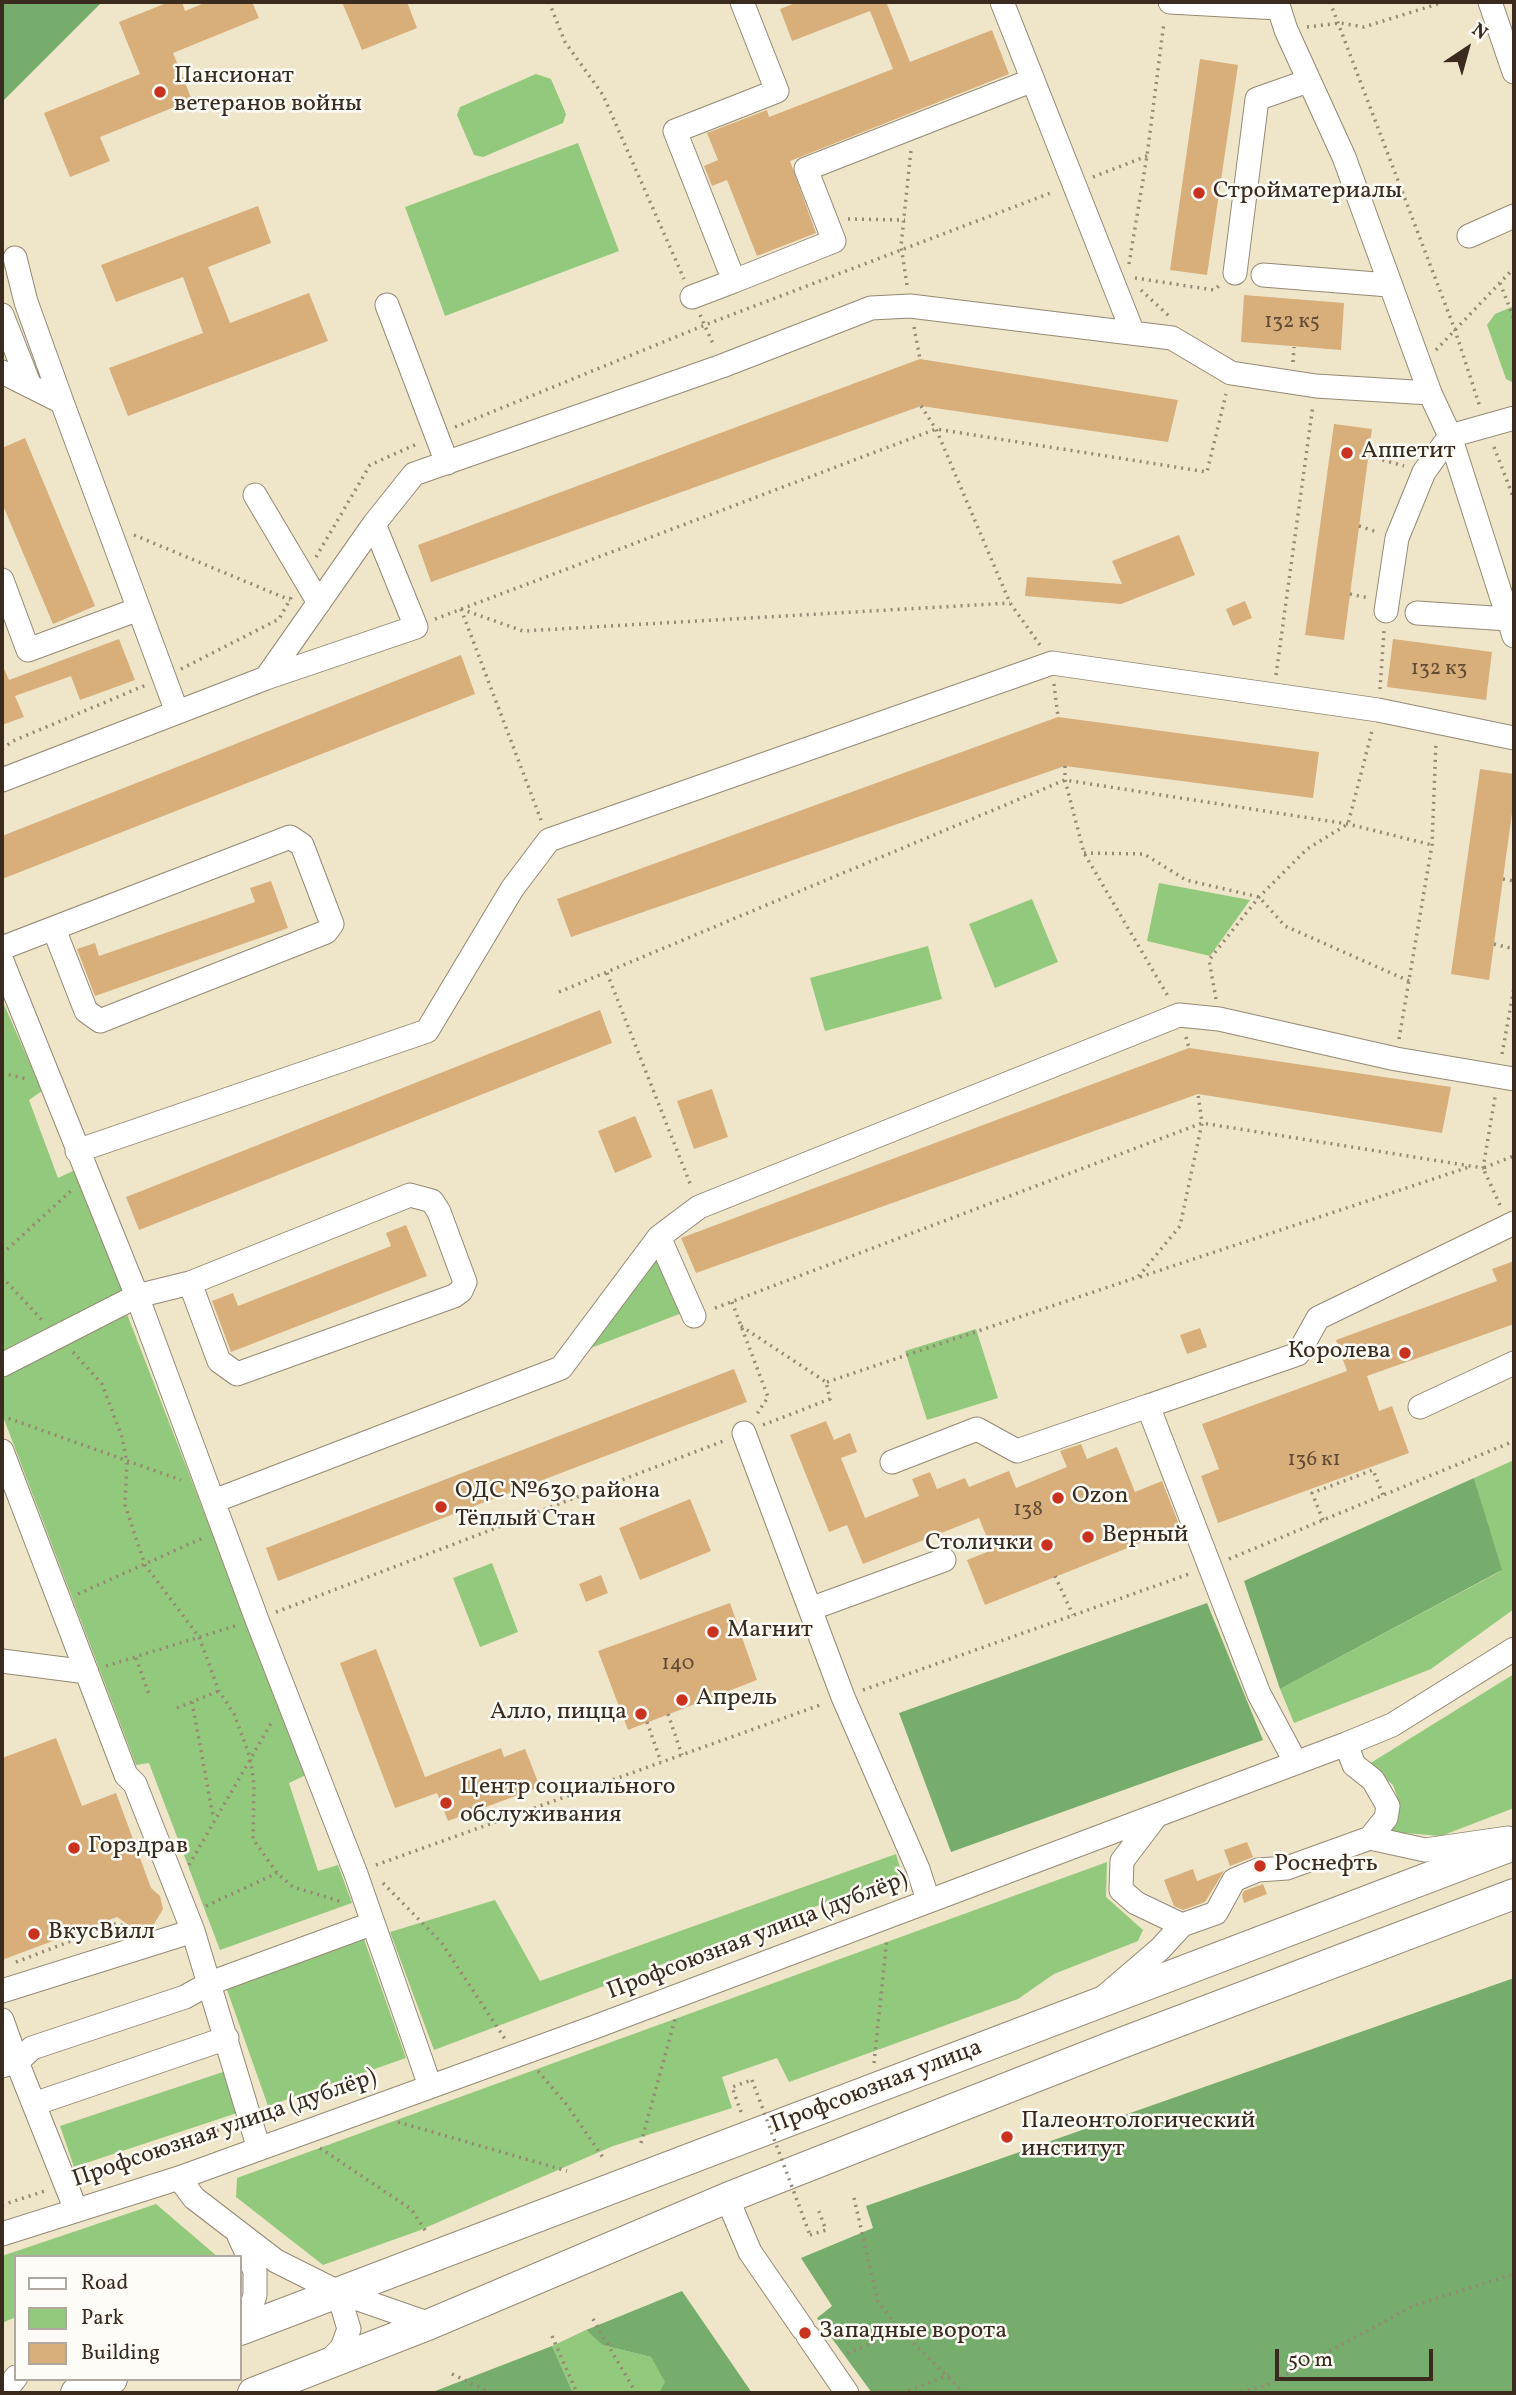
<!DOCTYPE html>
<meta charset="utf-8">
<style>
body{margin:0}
#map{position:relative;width:1516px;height:2395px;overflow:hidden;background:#efe6ca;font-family:Vollkorn,serif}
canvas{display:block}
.frame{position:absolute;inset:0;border:4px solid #3b2a1e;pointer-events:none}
.legend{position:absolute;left:14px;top:2255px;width:228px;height:126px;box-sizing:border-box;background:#fdfcf7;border:2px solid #afa8a0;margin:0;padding:9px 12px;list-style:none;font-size:21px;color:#3b2a1e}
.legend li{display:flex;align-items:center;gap:14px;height:35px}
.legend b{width:35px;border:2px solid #afa8a0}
.north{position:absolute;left:1432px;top:14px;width:70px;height:70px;-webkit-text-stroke:5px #fdfcf7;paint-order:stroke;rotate:36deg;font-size:19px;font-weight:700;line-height:28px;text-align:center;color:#3b2a1e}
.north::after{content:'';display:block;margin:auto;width:24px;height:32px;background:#3b2a1e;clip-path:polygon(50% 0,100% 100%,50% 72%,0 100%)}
.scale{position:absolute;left:1275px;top:2349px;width:158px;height:32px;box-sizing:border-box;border:4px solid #3b2a1e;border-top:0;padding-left:9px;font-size:21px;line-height:24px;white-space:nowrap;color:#3b2a1e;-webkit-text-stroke:5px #fdfcf7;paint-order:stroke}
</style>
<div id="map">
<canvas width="1516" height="2395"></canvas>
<div class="frame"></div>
<ul class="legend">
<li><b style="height:9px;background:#fff"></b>Road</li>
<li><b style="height:19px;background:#93c97c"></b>Park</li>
<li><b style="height:19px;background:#d8ae7b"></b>Building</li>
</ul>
<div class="north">N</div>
<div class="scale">50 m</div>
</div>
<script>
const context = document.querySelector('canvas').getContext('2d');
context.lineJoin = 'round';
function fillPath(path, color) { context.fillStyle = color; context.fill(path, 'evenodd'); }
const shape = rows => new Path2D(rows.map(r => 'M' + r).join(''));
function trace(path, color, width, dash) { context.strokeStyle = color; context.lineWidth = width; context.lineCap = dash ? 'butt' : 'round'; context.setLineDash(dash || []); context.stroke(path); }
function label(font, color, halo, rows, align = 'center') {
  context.font = font + ' Vollkorn,serif'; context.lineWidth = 5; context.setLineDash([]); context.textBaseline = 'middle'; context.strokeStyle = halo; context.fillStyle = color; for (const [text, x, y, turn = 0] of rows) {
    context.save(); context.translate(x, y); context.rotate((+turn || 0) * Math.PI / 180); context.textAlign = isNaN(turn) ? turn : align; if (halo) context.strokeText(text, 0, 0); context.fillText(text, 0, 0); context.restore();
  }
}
fillPath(shape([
 [536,74,551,79,566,114,563,123,483,157,474,155,457,115,460,107],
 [578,143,619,251,445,316,405,207],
 [1514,306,1514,383,1506,379,1487,325,1495,314],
 [1159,883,1250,900,1210,956,1147,941],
 [1032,899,1058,962,995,988,969,924],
 [928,946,942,999,825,1031,810,978],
 [2,1000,42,1091,29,1100,58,1178,75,1170,126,1291,2,1352],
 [657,1254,682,1313,583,1351],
 [127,1314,306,1775,289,1783,318,1871,338,1865,352,1903,220,1950,149,1763,136,1765,2,1414,2,1375],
 [976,1329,998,1398,927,1420,905,1351],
 [1514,1460,1514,1609,1431,1669,1294,1723,1280,1689,1501,1571,1474,1478],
 [492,1563,518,1632,480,1647,453,1578],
 [1514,1674,1514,1808,1441,1836,1391,1832,1398,1815,1398,1799,1393,1785,1369,1764],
 [896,1854,902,1874,434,2050,390,1932,495,1900,540,1981],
 [1107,1862,1106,1897,1143,1930,1138,1941,1054,1974,1018,1999,789,2082,777,2058,722,2077,732,2108,613,2146,418,2231,323,2265,236,2197,237,2178],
 [364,1939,406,2058,268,2106,226,1987],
 [223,2072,237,2113,74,2167,60,2126],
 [156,2204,218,2257,16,2257,16,2317,2,2323,2,2256],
 [586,2330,602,2345,651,2357,666,2382,659,2393,573,2393,552,2346]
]), '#93c97c');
fillPath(shape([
 [2,2,102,2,2,102],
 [1474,1478,1502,1570,1280,1689,1244,1581],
 [1207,1603,1263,1740,951,1852,899,1713],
 [1514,1978,1514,2393,872,2393,817,2318,832,2306,801,2258,873,2228,866,2206],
 [682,2291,752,2393,659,2393,665,2382,651,2357,602,2345,586,2330],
 [552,2346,573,2393,430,2393]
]), '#76ad6c');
fillPath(shape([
 [169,2,182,2,185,11,207,2,252,2,259,18,173,53,192,100,100,137,110,161,70,177,44,113,140,74,119,22],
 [342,2,407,2,417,28,362,50],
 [798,2,890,2,887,4,910,62,992,30,1009,74,790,161,816,233,757,256,727,180,712,186,704,166,718,160,707,133,767,110,769,117,893,69,870,11,792,41,780,9],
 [1200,59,1238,65,1207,275,1170,270],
 [258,206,271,243,208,267,230,323,309,293,328,341,128,416,109,368,203,333,183,277,116,302,101,265],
 [1244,295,1344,303,1341,350,1241,342],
 [920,359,1178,400,1168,442,921,406,431,582,418,545],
 [1334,424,1372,429,1344,640,1305,635],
 [25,438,95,606,53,624,2,503,2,448],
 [1179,535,1195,575,1121,604,1025,596,1027,577,1122,584,1112,561],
 [1245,601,1252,618,1233,626,1226,609],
 [119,639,135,680,80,700,71,676,15,696,24,717,2,725,2,664,9,680],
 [1393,639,1492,652,1486,700,1387,687],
 [461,655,475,694,2,879,2,836],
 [1058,717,1319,752,1313,798,1065,766,571,937,557,899],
 [1480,769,1514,774,1514,799,1489,980,1451,974],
 [271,881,288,928,95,996,77,949,95,943,99,956,255,902,250,888],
 [600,1010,612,1043,139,1230,126,1197],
 [1189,1048,1451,1087,1442,1133,1198,1094,696,1273,681,1238],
 [712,1089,728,1137,694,1149,677,1101],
 [635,1116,652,1157,615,1173,598,1131],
 [406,1225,427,1276,231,1352,212,1301,233,1293,238,1306,391,1246,386,1233],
 [1514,1261,1514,1324,1367,1376,1379,1411,1392,1406,1409,1453,1218,1523,1201,1476,1219,1469,1202,1424,1347,1371,1336,1340,1497,1281,1492,1269],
 [1200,1328,1207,1347,1187,1354,1180,1335],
 [734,1369,747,1402,278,1581,266,1548],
 [826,1421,834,1440,850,1433,857,1452,841,1458,865,1518,919,1496,912,1479,930,1472,937,1489,965,1478,969,1487,1009,1471,1016,1488,1067,1467,1060,1451,1081,1444,1087,1459,1117,1447,1135,1492,1162,1481,1180,1527,985,1605,967,1560,992,1550,979,1518,863,1564,847,1525,829,1532,790,1435],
 [690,1499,711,1551,640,1580,619,1528],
 [601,1575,608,1593,586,1602,579,1584],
 [730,1603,757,1680,628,1730,598,1651],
 [376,1649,425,1777,501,1748,504,1757,525,1749,540,1787,448,1821,437,1793,395,1808,340,1663],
 [56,1738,82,1806,116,1793,151,1888,160,1896,163,1909,151,1929,133,1928,117,1917,2,1960,2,1758],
 [1247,1842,1253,1857,1230,1866,1224,1850],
 [1193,1869,1197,1881,1224,1871,1205,1902,1183,1910,1174,1906,1164,1880],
 [1263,1884,1267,1894,1244,1903,1242,1895,1244,1891]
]), '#d8ae7b');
const minor = shape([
 [742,2,777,91,675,131,734,281,834,241,806,169,1033,80],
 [1002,2,1133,333],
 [1170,2,1278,8],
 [1277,2,1286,30,1344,157,1430,393,1450,436,1514,636],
 [1490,2,1514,72],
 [1469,236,1514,216],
 [15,258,26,302,62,402],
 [1235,273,1257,99,1308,81],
 [1263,275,1389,285],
 [692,297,734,281],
 [387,305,447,463],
 [2,315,30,386],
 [2,372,62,402,177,712],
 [255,495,319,603],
 [2,580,28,650,136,610],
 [1386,611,1397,538,1424,472,1450,436,1514,418],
 [1417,613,1508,619],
 [266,678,416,627,374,524],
 [2,780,266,678,374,524,414,474,722,366,871,308,910,306,1172,338,1231,373,1316,386,1430,393],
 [2,948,290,837,302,845,332,924,326,932,100,1021,86,1011,54,929],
 [2,961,137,1296,257,1620,356,1874,430,2086],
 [77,1151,427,1031,512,889,549,840,1052,663,1378,710,1514,738],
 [659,1237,694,1316],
 [2,1365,137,1296,190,1283,410,1195,432,1201,439,1212,465,1282,461,1291,454,1296,237,1374,219,1361,190,1283],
 [1148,1406,1298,1354,1318,1318,1514,1223],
 [1420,1407,1514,1363],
 [744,1433,843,1697,918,1869,928,1900],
 [2,1451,126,1775,135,1784,193,1931,259,2149],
 [892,1462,977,1429,1017,1451,1148,1406,1259,1694,1296,1763],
 [214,1501,561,1368,659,1237,699,1207,1179,1015,1219,1019,1396,1059,1514,1079],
 [810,1609,944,1560],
 [2,1661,87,1672],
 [1154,1819,1122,1861,1121,1890,1136,1903,1182,1925],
 [1370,1838,1425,1850,1508,1838],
 [2,1991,193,1931],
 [1104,1997,1160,1949,1182,1925,1216,1913,1234,1880,1258,1870,1287,1868,1370,1838,1386,1818,1388,1806,1373,1780,1354,1765,1346,1744],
 [2,2020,17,2062,32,2048,185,1997,210,1983,371,1924],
 [2,2066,17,2062,76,2210],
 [34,2104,227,2038],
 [179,2178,194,2198,276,2261,338,2292,430,2324],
 [727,2198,750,2252,803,2329],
 [2,2234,179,2178,592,2028,1346,1744,1392,1725,1514,1649],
 [239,2236,255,2271,255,2295,251,2308,240,2323],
 [808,2336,847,2393],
 [326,2364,342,2348,349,2329,338,2292],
 [4,2393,16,2377]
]);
const major = shape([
 [240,2330,1514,1845],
 [76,2393,112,2379],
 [253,2393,430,2324,727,2198,1111,2047,1514,1894]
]);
trace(minor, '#958874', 25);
trace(major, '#958874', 32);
trace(shape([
 [549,2,565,42,603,95,684,279],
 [1330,2,1455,330,1480,407],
 [1307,27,1340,23,1364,27,1444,2],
 [1093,177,1147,156],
 [848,219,905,220],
 [1129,264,1147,156,1164,22],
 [1135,278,1214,290,1220,285],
 [1500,283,1514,319],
 [907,285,901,246,911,150],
 [1141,290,1169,316],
 [700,315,714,346],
 [914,327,920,359],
 [1436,350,1514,268],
 [1293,362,1294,347],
 [921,406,936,429,1010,603,1040,645],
 [455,427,705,325,1053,192],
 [1494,447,1514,499],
 [1369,456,1404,466],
 [1359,526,1377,532],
 [134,535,290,600],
 [316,557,370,465,419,443],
 [1350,594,1369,598],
 [461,609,523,631,1010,603],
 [461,609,541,820],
 [435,619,936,429,1207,472,1226,394],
 [181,669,279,619,292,596],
 [1276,675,1313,405],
 [1054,684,1058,717],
 [1380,689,1384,631],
 [2,749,13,741,146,685],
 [1065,766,1065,780,1084,853,1169,998],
 [1513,811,1514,811],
 [1084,853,1144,854,1186,880,1259,897,1285,926,1409,981],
 [1503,879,1514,881],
 [1494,944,1514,949],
 [607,973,691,1186],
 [559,992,1065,780,1348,824,1432,845],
 [1216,999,1209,960,1259,897,1307,849,1348,824,1372,731],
 [1186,1037,1189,1048],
 [1399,1039,1432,845,1436,742],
 [1502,1054,1514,988],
 [2,1073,27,1079],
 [1500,1205,1483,1168,1514,1156],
 [2,1254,73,1189],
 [2,1277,43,1321],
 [1140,1277,1472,1166],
 [732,1302,768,1397,755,1417],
 [715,1308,1202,1123,1483,1168,1495,1097],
 [741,1326,826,1382,830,1399,763,1425],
 [73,1352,102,1384,122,1437,127,1463,125,1505,145,1565,199,1637,219,1691,234,1714,250,1757,254,1784,253,1839,277,1873,293,1887,343,1902],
 [827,1382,1138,1277,1180,1226,1202,1123,1198,1094],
 [2,1416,181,1480],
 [1323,1520,1312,1493,1373,1470,1383,1495],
 [1229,1559,1514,1441],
 [1055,1576,1073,1615],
 [78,1594,205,1537],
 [276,1612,726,1440],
 [136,1658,150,1697],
 [106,1666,235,1626],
 [863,1690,1189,1574],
 [192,1702,213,1816],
 [177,1708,219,1691],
 [668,1714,682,1755],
 [647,1722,661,1762],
 [189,1865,273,1720],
 [376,1865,823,1704],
 [383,1883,441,1942,505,2039],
 [206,1906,277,1873],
 [16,1962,118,1923,128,1930],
 [874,2063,887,1938],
 [538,2071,567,2105,604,2159],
 [741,2112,732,2087,752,2080],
 [398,2122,567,2171],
 [641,2143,675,2019],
 [320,2148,411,2209,427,2233],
 [85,2178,230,2126],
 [854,2198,878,2302,902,2332,964,2393],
 [2,2205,45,2191],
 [810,2235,826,2230,818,2209],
 [593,2319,636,2393],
 [552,2336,577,2393],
 [847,2353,902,2332],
 [452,2374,492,2393],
 [902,2393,949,2375],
 [1234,2393,1265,2386,1415,2305,1514,2274]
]), '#958874', 3.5, [2, 5]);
trace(minor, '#fff', 23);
trace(major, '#fff', 30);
trace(shape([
 [752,2080,810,2235]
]), '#958874', 3.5, [2, 5]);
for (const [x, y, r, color] of [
 [160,92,7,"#c8321e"],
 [1199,193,7,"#c8321e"],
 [1347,453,7,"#c8321e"],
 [1405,1353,7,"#c8321e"],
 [1058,1498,7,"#c8321e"],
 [441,1507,7,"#c8321e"],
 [1088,1537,7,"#c8321e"],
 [1047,1545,7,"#c8321e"],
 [713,1632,7,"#c8321e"],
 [682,1700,7,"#c8321e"],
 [641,1714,7,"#c8321e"],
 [446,1803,7,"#c8321e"],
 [74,1848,7,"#c8321e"],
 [1260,1866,7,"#c8321e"],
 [34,1934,7,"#c8321e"],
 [1007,2137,7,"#c8321e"],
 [805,2333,7,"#c8321e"]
]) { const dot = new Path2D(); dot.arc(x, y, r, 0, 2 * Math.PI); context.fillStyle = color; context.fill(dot); trace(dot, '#fdfcf7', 2.5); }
label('21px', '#624b35', null, [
 ["132 к5",1292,323],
 ["132 к3",1439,670],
 ["136 к1",1314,1461],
 ["138",1028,1511],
 ["140",678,1665]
]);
label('24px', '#3b2a1e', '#fdfcf7', [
 ["Пансионат",174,78],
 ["ветеранов войны",174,106],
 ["Стройматериалы",1213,193],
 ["Аппетит",1361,453],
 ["Королева",1391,1353,"right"],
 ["ОДС №630 района",455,1493],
 ["Тёплый Стан",455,1521],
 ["Ozon",1072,1498],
 ["Верный",1102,1537],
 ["Столички",1033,1545,"right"],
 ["Магнит",727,1632],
 ["Апрель",696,1700],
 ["Алло, пицца",627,1714,"right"],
 ["Центр социального",460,1789],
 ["обслуживания",460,1817],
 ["Горздрав",88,1848],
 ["Роснефть",1274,1866],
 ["ВкусВилл",48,1934],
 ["Палеонтологический",1021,2123],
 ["институт",1021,2151],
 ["Западные ворота",819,2333]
], 'left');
label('24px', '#3b2a1e', '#fdfcf7', [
 ["Профсоюзная улица (дублёр)",758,1937,-21],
 ["Профсоюзная улица",877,2088,-21],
 ["Профсоюзная улица (дублёр)",225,2130,-19]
]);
</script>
